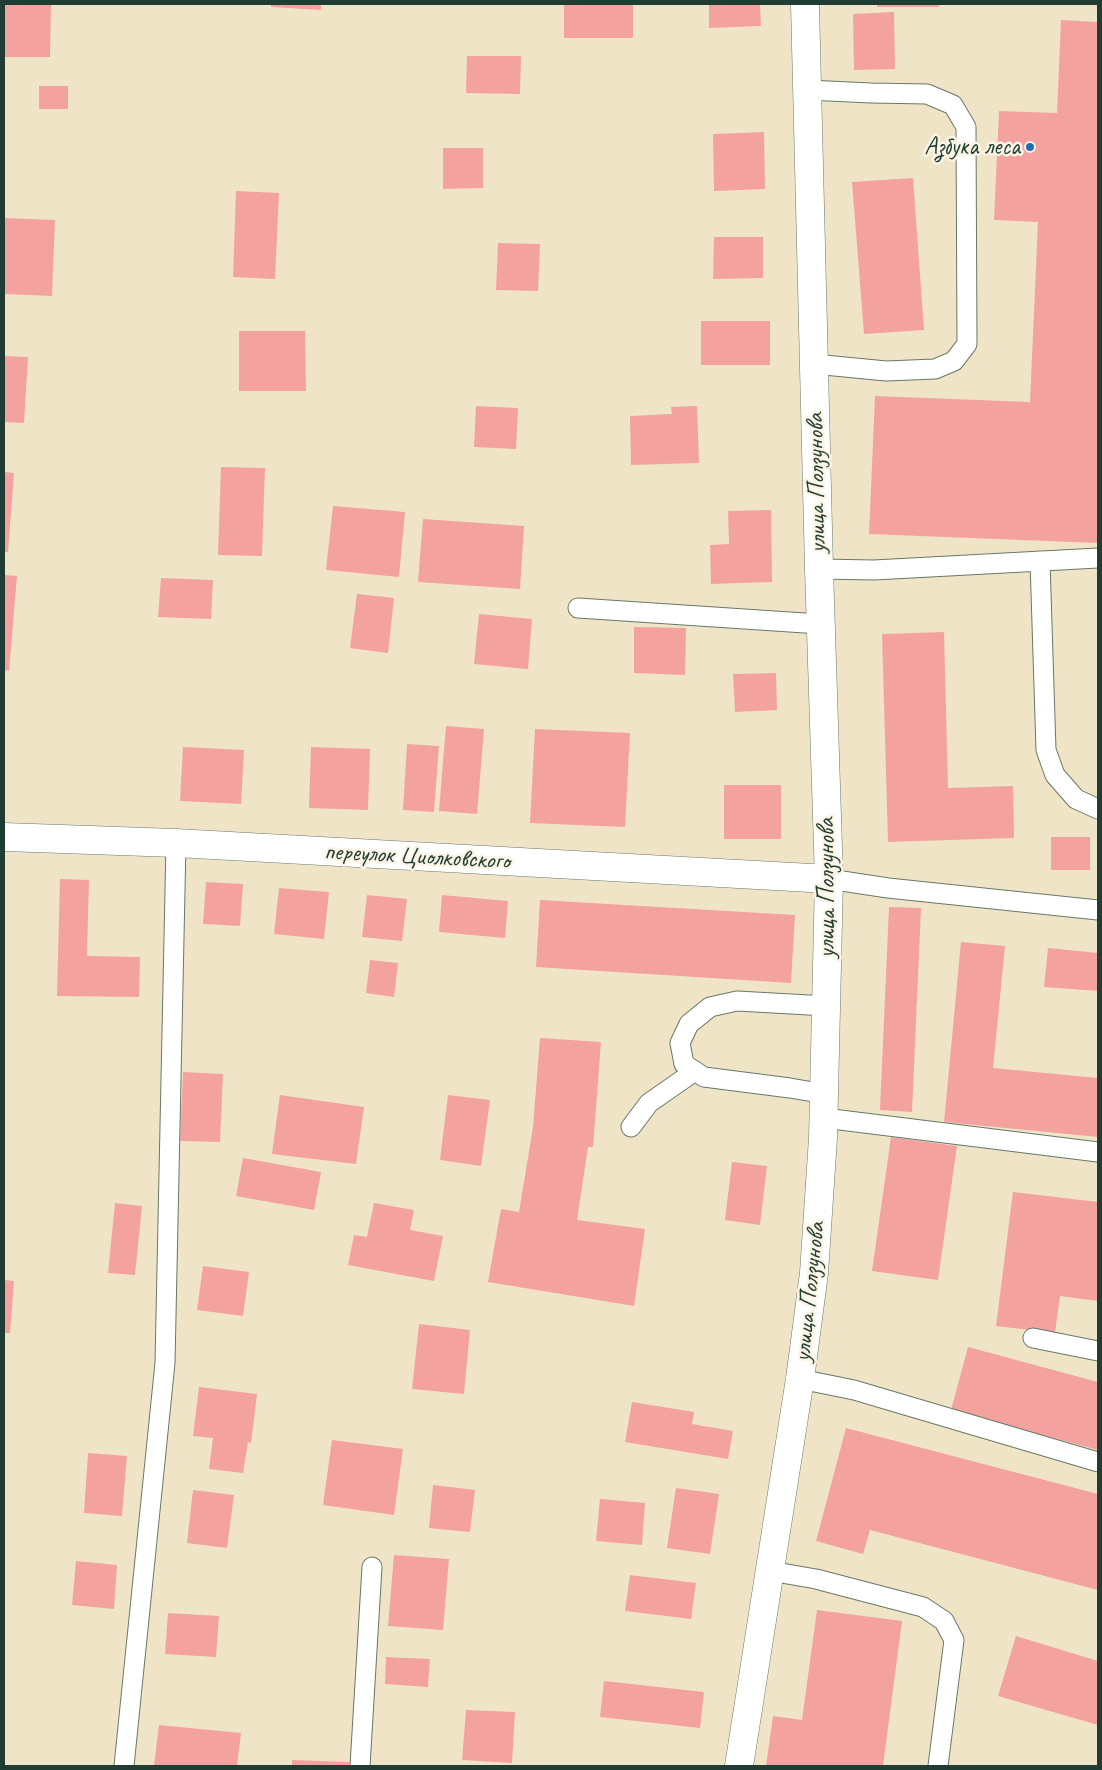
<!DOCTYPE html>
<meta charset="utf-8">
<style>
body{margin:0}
#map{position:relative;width:1102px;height:1770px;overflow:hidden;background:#efe5c6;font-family:Caveat,sans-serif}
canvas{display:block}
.frame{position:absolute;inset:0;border:5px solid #1f3d34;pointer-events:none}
</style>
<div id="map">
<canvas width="1102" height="1770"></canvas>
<div class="frame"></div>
</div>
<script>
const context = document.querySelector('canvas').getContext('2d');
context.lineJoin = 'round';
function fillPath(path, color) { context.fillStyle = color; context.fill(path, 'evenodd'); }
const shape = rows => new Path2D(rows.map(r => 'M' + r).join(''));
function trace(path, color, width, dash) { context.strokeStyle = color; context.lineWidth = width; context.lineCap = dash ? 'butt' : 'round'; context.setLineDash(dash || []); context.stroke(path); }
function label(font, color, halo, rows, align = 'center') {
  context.font = font + ' Caveat,sans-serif'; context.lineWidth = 5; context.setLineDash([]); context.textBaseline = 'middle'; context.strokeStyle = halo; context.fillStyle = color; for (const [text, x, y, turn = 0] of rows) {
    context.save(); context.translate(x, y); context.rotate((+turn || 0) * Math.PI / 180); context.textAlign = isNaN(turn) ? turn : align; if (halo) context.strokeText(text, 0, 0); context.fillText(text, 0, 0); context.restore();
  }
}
fillPath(shape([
 [4,4,51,4,50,57,4,57],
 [271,4,321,4,321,10,271,7],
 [564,4,633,4,633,38,564,38],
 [709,4,760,4,761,26,709,28],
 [877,4,939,4,939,7,877,7],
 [894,12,895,69,854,70,853,14],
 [1061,20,1098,22,1098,543,869,534,875,396,1030,402,1038,222,994,220,999,111,1057,113],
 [467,56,521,56,520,94,466,93],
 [39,86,68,86,68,109,39,109],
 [764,132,765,189,714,191,713,134],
 [443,148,483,148,483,188,443,189],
 [913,178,924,330,864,334,852,182],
 [236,191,279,193,275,279,233,277],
 [4,218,55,220,52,296,4,294],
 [714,237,763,237,763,278,713,279],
 [498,243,540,244,538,291,496,290],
 [701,321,770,321,770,365,701,365],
 [239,331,305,331,306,391,239,391],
 [4,356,28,357,24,423,4,422],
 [476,406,518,408,516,449,474,447],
 [697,406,699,463,631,465,630,416,672,414,671,407],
 [221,467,265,468,262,556,218,555],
 [4,472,14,473,8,552,4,552],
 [333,506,405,512,399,577,326,570],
 [771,510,772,582,711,584,710,545,729,544,728,511],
 [423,519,524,526,520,589,418,582],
 [4,575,17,576,9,671,4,670],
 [161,578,213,580,211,619,158,617],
 [357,594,394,598,388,653,350,648],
 [479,614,532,619,528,669,474,664],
 [634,627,686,628,685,675,634,673],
 [944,632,948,788,1013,786,1014,838,888,842,882,634],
 [776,673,777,710,735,712,733,674],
 [446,726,484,729,477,814,439,811],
 [535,729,630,733,625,827,530,823],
 [407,744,439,746,434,812,403,810],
 [183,747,244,750,241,804,180,801],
 [311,747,370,749,368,810,309,808],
 [724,785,781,785,781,839,724,839],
 [1051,837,1090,837,1090,870,1051,870],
 [60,879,89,880,87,956,140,957,139,997,57,996],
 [206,882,243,884,240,926,203,924],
 [279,888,329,892,324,939,274,934],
 [367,895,407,899,402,941,362,937],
 [442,895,508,901,505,938,439,932],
 [540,900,795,915,791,983,536,967],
 [889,907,921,908,912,1112,880,1110],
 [961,942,1005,946,993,1068,1098,1078,1098,1137,944,1122],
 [1048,948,1098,953,1098,991,1044,987],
 [370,960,398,963,394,997,366,993],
 [540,1038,601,1042,593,1147,588,1147,577,1220,645,1229,634,1306,488,1282,501,1209,519,1212,533,1127],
 [183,1072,223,1074,220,1142,180,1141],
 [280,1095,364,1107,356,1164,272,1154],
 [448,1095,490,1100,481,1166,440,1160],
 [891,1137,957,1146,938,1280,872,1271],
 [243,1158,321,1172,314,1210,236,1196],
 [732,1162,767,1166,760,1225,725,1220],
 [1013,1192,1098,1202,1098,1301,1060,1296,1055,1333,996,1326],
 [115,1203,142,1206,135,1275,108,1273],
 [374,1203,414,1210,410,1230,443,1236,434,1281,348,1265,354,1235,367,1237],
 [203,1266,249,1272,243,1316,197,1310],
 [4,1280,14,1281,10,1333,4,1333],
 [419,1324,470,1330,464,1394,412,1389],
 [968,1347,1098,1382,1098,1450,951,1410],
 [199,1387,257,1394,251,1443,248,1442,243,1473,209,1469,213,1438,193,1436],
 [632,1402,694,1412,692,1424,733,1431,728,1459,625,1442],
 [846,1428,1098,1494,1098,1590,870,1530,863,1554,816,1541],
 [332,1440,403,1449,394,1515,323,1505],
 [88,1453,127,1456,122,1516,84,1513],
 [433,1485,475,1490,470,1532,429,1528],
 [676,1488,719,1494,710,1554,667,1548],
 [193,1490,234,1495,227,1548,187,1543],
 [600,1499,645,1503,642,1545,596,1541],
 [394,1555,449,1559,443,1630,388,1626],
 [76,1561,117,1565,114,1609,72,1605],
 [630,1575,696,1583,691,1619,625,1611],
 [817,1610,902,1621,883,1766,766,1766,773,1716,802,1720],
 [168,1613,219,1616,216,1657,165,1654],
 [1016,1636,1098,1661,1098,1725,998,1696],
 [386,1657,430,1659,428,1687,385,1684],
 [604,1681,704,1692,700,1728,600,1717],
 [466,1710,515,1712,512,1763,462,1760],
 [159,1725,241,1733,237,1766,154,1766],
 [292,1760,349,1762,349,1766,292,1766]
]), '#f4a2a0');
const lane = shape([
 [807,90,871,93,927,94,953,105,966,127,967,344,954,361,935,369,886,371,814,364],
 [1040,561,1046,750,1055,775,1076,799,1098,809],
 [819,569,874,570,1098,558],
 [578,608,820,624],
 [829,879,888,888,1098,910],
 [825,1094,790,1088,704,1077,684,1064,680,1043,689,1024,710,1007,737,1001,827,1006],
 [824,1118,1098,1152],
 [631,1127,649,1103,695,1071],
 [1033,1338,1098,1351],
 [800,1379,854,1390,1098,1462],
 [770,1571,816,1579,923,1607,944,1621,954,1640,938,1766],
 [124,1766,165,1363,176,843],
 [360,1766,372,1567]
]);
const street = shape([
 [4,837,176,843,829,879],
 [739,1766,800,1379,814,1273,823,1138,829,879,819,569,805,4]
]);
trace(lane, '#687867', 21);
trace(street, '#687867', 29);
trace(lane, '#fff', 19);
trace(street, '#fff', 28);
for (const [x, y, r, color] of [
 [1030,147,5,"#1f6fb2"]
]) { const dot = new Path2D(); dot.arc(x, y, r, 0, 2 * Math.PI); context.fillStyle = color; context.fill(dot); trace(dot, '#fcf5e5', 2); }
label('25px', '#1f3d34', '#fcf5e5', [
 ["Азбука леса",1020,147]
], 'right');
label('25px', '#1f3d34', '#fcf5e5', [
 ["улица Ползунова",817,483,-91],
 ["переулок Циолковского",417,857,3],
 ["улица Ползунова",827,888,-90],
 ["улица Ползунова",810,1292,-84]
]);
</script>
